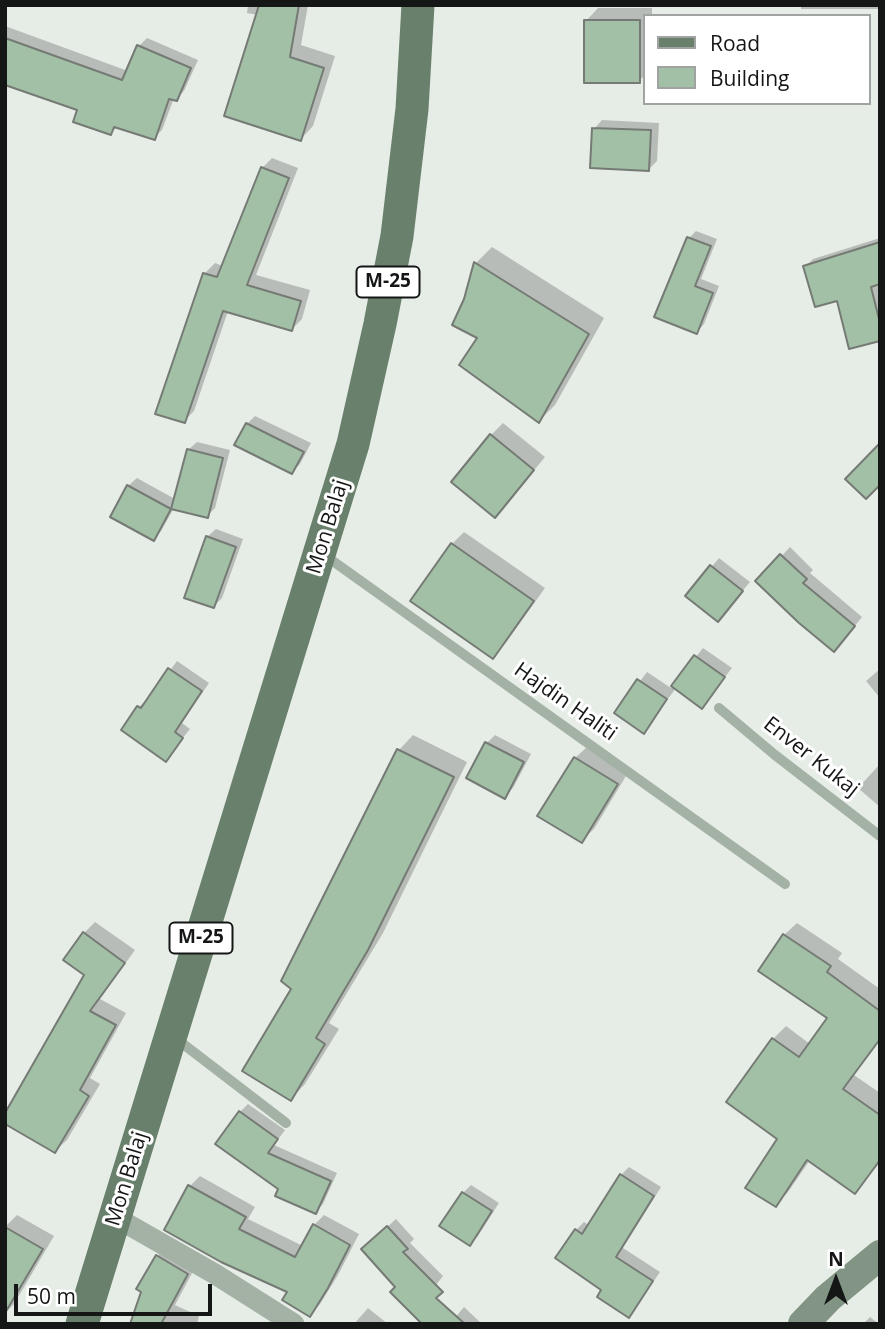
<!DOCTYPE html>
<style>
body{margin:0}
#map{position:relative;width:885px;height:1329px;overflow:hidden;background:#e6ece6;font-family:"Open Sans",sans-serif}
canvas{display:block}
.frame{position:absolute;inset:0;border:7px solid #151716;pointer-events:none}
.legend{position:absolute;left:643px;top:14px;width:228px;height:91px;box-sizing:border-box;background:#fff;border:2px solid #a1a2a2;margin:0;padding:9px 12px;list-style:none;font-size:21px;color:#151716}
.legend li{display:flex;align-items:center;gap:14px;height:35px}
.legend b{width:35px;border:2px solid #a1a2a2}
.north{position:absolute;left:801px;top:1245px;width:70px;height:70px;-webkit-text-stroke:5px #fff;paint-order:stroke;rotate:0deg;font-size:19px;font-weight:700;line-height:28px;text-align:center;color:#151716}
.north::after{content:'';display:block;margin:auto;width:24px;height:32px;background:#151716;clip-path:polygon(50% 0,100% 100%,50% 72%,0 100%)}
.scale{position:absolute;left:14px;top:1284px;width:198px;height:32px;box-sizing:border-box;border:4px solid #151716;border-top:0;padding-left:9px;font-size:21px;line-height:24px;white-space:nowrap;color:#151716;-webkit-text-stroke:5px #fff;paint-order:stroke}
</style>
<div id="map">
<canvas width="885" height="1329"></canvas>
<div class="frame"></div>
<ul class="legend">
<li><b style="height:9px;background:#69806c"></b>Road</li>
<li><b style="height:19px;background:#a2c0a5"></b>Building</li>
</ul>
<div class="north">N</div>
<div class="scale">50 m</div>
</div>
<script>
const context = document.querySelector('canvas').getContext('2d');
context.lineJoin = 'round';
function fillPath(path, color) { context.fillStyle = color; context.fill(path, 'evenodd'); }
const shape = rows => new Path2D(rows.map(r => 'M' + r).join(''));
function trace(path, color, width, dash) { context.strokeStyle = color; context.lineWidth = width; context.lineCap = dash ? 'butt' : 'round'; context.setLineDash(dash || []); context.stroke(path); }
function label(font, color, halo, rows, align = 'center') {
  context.font = font + ' "Open Sans",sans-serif'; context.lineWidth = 6; context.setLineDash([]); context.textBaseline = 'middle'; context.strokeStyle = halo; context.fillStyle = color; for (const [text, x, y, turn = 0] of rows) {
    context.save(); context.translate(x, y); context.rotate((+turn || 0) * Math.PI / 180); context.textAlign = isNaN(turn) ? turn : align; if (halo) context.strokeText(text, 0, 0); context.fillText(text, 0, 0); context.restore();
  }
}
fillPath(shape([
 [248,5,308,5,301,45,335,56,313,126,301,139,258,15,247,13],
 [801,5,880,5,880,9,801,9],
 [598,8,652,8,652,16,645,16,645,75,639,81,586,21],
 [5,26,128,71,139,46,147,38,198,60,184,91,176,99,174,98,162,130,154,138,117,127,111,133,79,109,5,84],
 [602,120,659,123,657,161,649,169,594,129],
 [272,158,298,168,256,275,310,290,302,319,292,329,228,311,194,411,184,421,204,274,215,263,223,266,262,168],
 [696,231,717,239,701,279,719,286,704,324,697,332,689,238],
 [880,238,880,339,805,267,813,259],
 [492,247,604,318,555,405,539,421,479,337,466,300,476,263],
 [255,416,311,443,300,464,292,472,247,424],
 [503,423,545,457,507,503,491,435],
 [197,442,230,450,215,508,207,516,174,508,161,531,153,539,128,486,137,478,175,499,188,450],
 [216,529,243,539,222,598,214,606,207,537],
 [464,532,545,588,505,644,493,657,452,544],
 [790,547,813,570,810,573,862,617,842,642,758,581],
 [719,558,750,582,725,612,687,596],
 [703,648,732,668,702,706,676,688,644,731,616,713,647,672,671,688],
 [177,661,209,683,182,723,190,729,166,759,139,707,147,699,148,700],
 [880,669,880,698,866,681],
 [413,735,467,762,383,933,329,1023,339,1029,305,1084,291,1099,294,988,399,750],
 [495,735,531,754,513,788,505,796,487,743],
 [588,746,629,771,594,829,581,841,575,758],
 [880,764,880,807,858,788],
 [95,922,135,950,100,999,126,1013,90,1078,100,1084,67,1140,55,1151,86,974,84,933],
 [797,923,842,953,838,959,880,989,880,1041,854,1075,880,1093,880,1167,878,1165,855,1192,810,1160,788,1192,776,1205,780,1138,728,1101,773,1039,786,1026,810,1044,830,1018,784,935],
 [248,1104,285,1130,274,1145,337,1173,323,1204,315,1212,281,1188,240,1112],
 [629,1167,661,1187,623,1248,660,1272,636,1307,628,1316,604,1289,576,1230,584,1222,590,1226,621,1175],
 [200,1176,255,1207,248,1219,303,1246,314,1225,324,1215,359,1234,338,1275,320,1304,310,1315,190,1186],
 [471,1185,499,1203,478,1236,470,1244,442,1226,463,1193],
 [17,1215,54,1236,14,1304,5,1313,5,1227],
 [396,1219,414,1239,410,1243,443,1276,421,1304,397,1288,372,1241],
 [168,1245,198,1262,175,1305,199,1316,197,1324,132,1324,157,1256],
 [464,1307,482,1324,450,1324],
 [368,1308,388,1324,354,1324],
 [870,1317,879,1324,863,1324]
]), '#0003');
const building = shape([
 [259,5,299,5,290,57,324,68,301,141,224,116,259,5],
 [584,20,640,20,640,83,584,83,584,20],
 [5,38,122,80,137,45,191,68,177,101,169,99,155,140,114,127,111,135,73,122,77,110,5,85,5,38],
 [592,128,651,130,649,171,590,168,592,128],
 [261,167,289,178,247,285,301,301,292,331,223,311,185,423,155,414,203,273,217,277,261,167],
 [687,237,711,246,695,286,713,293,697,334,654,317,687,237],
 [880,242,880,284,871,287,880,323,880,341,849,349,837,301,815,307,803,266,880,242],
 [474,262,589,334,539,423,459,365,477,338,452,325,464,299,474,262],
 [246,423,304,452,292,474,234,445,246,423],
 [490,434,534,470,495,518,451,482,490,434],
 [880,443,880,485,866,499,845,479,880,443],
 [187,449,223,458,208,518,171,509,187,449],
 [127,485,171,509,154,541,110,517,127,485],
 [206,536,236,547,214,608,184,598,206,536],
 [451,543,534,601,493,659,410,601,451,543],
 [780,554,807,579,803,583,855,626,834,652,799,623,755,581,780,554],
 [710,565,743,591,718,622,685,596,710,565],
 [694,655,725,677,702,709,671,686,694,655],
 [168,668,202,691,175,732,183,738,166,762,121,730,137,706,141,708,168,668],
 [637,679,667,699,644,734,614,713,637,679],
 [485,742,524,762,505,799,466,778,485,742],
 [397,749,454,777,368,950,316,1038,325,1044,291,1101,242,1071,291,989,281,981,397,749],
 [574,757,618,784,582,843,537,816,574,757],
 [83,932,125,963,90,1011,116,1025,80,1090,89,1096,55,1153,5,1124,5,1113,84,975,63,960,83,932],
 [783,934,831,966,827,972,880,1011,880,1039,843,1089,880,1115,880,1160,855,1194,807,1160,776,1207,745,1188,777,1139,726,1102,772,1038,799,1057,827,1018,758,971,783,934],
 [239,1111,278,1139,268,1153,331,1181,316,1214,275,1196,278,1189,215,1144,239,1111],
 [620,1174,654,1196,616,1257,653,1281,629,1318,597,1297,601,1290,555,1258,575,1229,582,1234,620,1174],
 [188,1185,246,1217,239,1229,295,1257,313,1224,350,1245,328,1288,310,1317,282,1300,287,1292,221,1262,164,1230,188,1185],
 [462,1192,492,1211,470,1246,439,1226,462,1192],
 [387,1226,408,1249,403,1252,443,1292,436,1298,465,1324,422,1324,390,1292,395,1287,361,1249,387,1226],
 [5,1227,43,1249,5,1313,5,1227],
 [156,1255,188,1274,161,1324,130,1324,141,1292,136,1289,156,1255]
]);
fillPath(building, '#a2c0a5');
trace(building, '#757a75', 2);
trace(shape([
 [323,554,785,884],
 [719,708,775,755,880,836],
 [174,1037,286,1123]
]), '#a4b1a5', 10);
trace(shape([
 [115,1217,215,1274,294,1324]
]), '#a4b1a5', 21);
trace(shape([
 [803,1324,828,1298,880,1255]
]), '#829483', 30);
trace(shape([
 [82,1324,353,444,380,324,397,236,412,109,418,5]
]), '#69806c', 33);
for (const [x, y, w] of [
 [388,282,63],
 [201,938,63]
]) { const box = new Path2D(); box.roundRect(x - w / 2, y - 15.5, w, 31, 5); context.fillStyle = '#fff'; context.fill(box); trace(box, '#151716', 2); }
label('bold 19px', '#151716', null, [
 ["M-25",388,282],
 ["M-25",201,938]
]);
label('21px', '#151716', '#fff', [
 ["Mon Balaj",328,527,-73],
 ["Hajdin Haliti",565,702,35],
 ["Enver Kukaj",811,757,38],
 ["Mon Balaj",127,1179,-73]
]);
</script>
